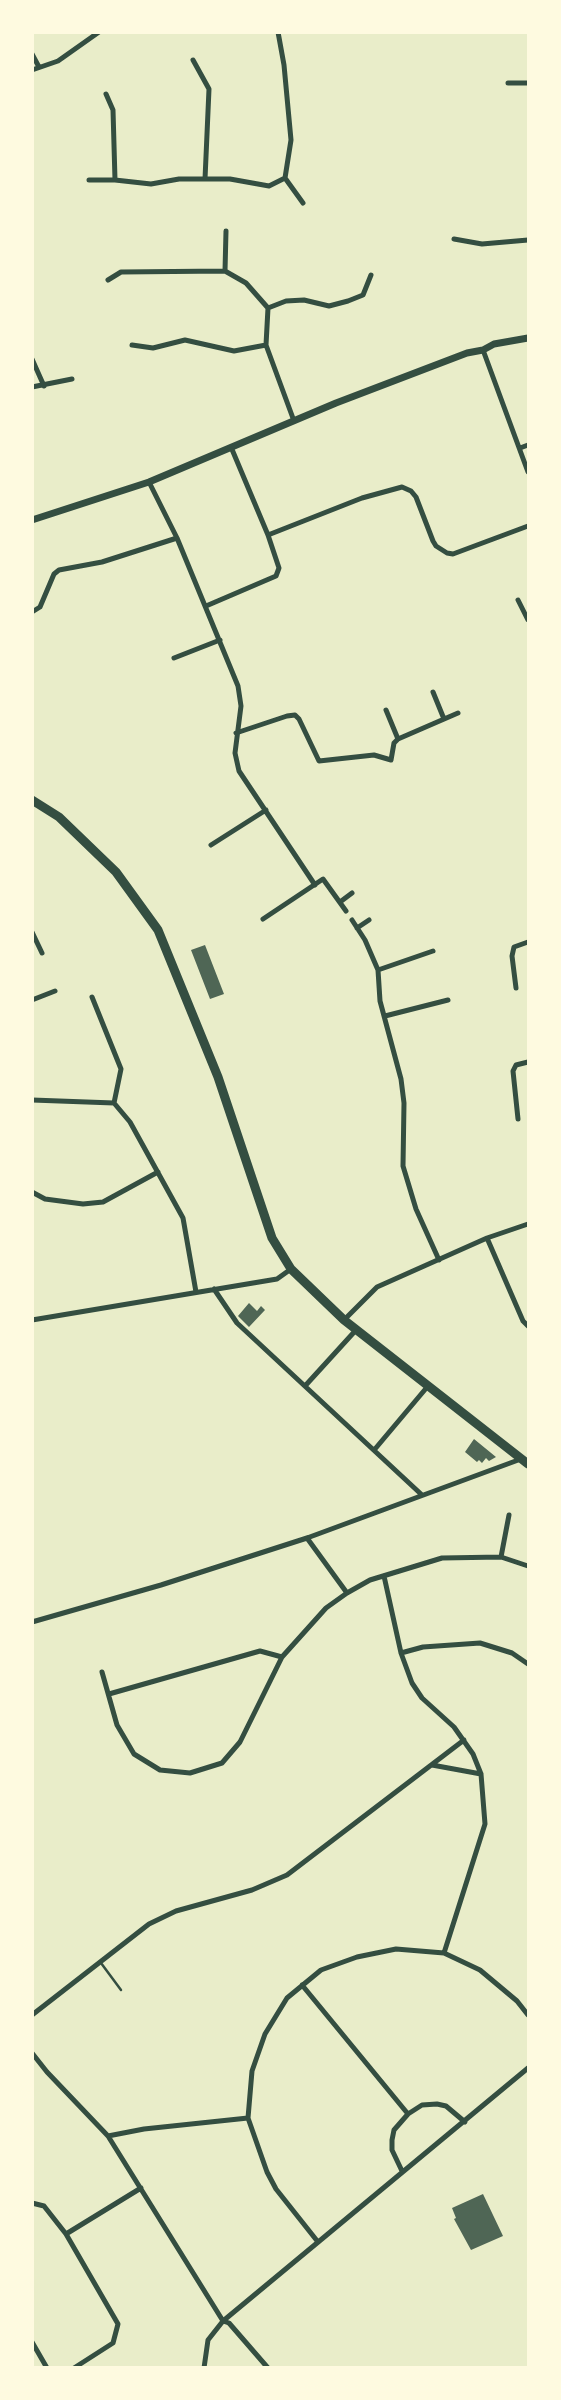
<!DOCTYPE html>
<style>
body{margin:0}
#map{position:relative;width:561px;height:2400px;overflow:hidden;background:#e9edc9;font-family:Lato,sans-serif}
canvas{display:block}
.frame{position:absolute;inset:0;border:34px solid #fefae0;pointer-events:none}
</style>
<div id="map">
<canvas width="561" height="2400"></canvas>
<div class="frame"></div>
</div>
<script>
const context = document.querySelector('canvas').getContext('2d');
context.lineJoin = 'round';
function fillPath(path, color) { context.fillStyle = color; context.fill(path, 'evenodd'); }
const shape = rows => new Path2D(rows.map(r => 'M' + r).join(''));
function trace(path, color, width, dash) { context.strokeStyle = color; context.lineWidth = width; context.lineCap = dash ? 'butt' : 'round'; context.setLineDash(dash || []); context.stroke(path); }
fillPath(shape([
 [205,945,224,994,210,999,191,950],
 [249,1303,257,1311,261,1306,265,1310,249,1327,238,1316],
 [474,1439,496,1457,489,1461,486,1458,482,1463,479,1460,477,1462,465,1452],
 [483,2194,503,2236,471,2250,454,2219,456,2218,452,2208]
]), '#4f6655');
trace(shape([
 [101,1963,121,1990]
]), '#344e41', 2.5);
trace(shape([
 [32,54,39,67],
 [193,60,209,89,205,179],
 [32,70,58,61,99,32],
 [508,83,528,83],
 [106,94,113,110,115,180],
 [285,178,303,203],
 [89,180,115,180,151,184,179,179,230,179,269,186,285,178,291,140,284,65,278,32],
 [454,239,482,244,528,240],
 [225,271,226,231],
 [108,280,121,272,225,271,246,283,268,308,266,345,294,421],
 [268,308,286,301,304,300,329,306,348,301,363,295,371,275],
 [132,345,153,348,185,340,234,351,266,345],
 [483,350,528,472],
 [32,359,44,386],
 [32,387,72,379],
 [520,448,528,445],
 [149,482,177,538,238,686,241,706,235,753,239,771,315,885],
 [268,535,362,498,402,487,411,491,416,497,433,541,436,546,447,553,453,554,528,526],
 [518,600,528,620],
 [206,606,276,576,279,568,268,535,231,447],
 [32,612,40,607,54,574,59,570,102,562,177,538],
 [174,658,220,640],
 [433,692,444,719],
 [236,733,287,716,295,715,299,719,319,761,374,755,391,760,394,743,398,739,386,710],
 [398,739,458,713],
 [211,845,266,810],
 [340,902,352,893],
 [263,919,323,879,346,911],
 [352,920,365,940,378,970,380,1001,401,1079,404,1103,403,1166,416,1209,439,1260],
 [357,928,369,920],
 [32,932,42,953],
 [378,970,433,951],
 [516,988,512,956,514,947,528,942],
 [92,997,121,1069,114,1103],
 [32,1000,55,991],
 [385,1016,448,1000],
 [32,1100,114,1103,130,1122,183,1218,196,1292],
 [518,1119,513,1071,516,1065,528,1062],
 [32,1192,45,1199,83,1204,103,1202,158,1172],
 [487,1238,523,1321,528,1326],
 [214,1289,237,1323,422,1495],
 [32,1320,277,1279,291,1269],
 [344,1320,377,1287,487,1238,528,1224],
 [305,1386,356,1330],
 [375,1449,428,1386],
 [307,1538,347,1593],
 [501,1557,509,1515],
 [384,1576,401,1653,412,1683,422,1698,454,1727,473,1754,481,1774,485,1824,444,1953],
 [32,1622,161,1585,307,1538,521,1459],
 [401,1653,423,1647,480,1643,512,1653,528,1664],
 [102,1672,117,1725,134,1754,160,1770,190,1773,222,1763,240,1742,282,1657,326,1608,347,1593,370,1580,442,1558,501,1557,528,1566],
 [109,1694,260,1651,282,1657],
 [432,1765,481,1774],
 [302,1985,408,2114],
 [32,2015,149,1924,176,1911,252,1890,287,1875,464,1740],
 [32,2053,47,2072,108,2136,223,2321],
 [108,2136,144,2129,248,2118],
 [402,2171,392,2150,392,2140,394,2130,408,2114,422,2105,437,2104,446,2106,465,2122],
 [32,2203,44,2206,66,2234,118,2324,113,2343,74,2368],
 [66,2234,141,2188],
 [318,2242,276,2189,267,2172,248,2118,252,2071,265,2034,287,1998,321,1970,357,1957,396,1949,444,1953,480,1970,517,2001,528,2015],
 [223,2321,229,2323,268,2368],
 [32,2342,47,2368],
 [204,2368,208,2340,223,2321,528,2068]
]), '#344e41', 5);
trace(shape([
 [32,520,149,482,336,403,467,353,483,350,494,344,528,338]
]), '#344e41', 7);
trace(shape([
 [32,800,59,817,116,872,158,930,218,1077,272,1238,291,1269,344,1320,528,1464]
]), '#344e41', 9);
</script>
